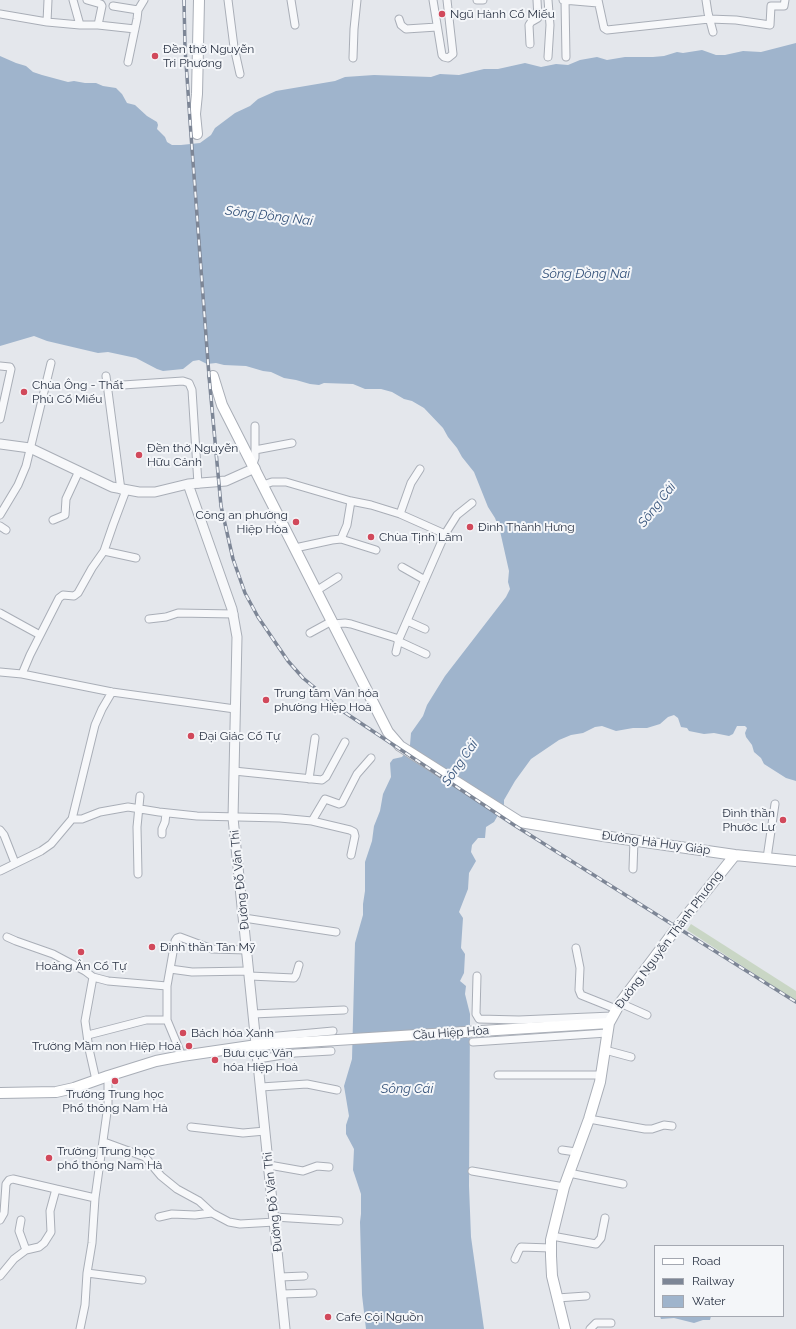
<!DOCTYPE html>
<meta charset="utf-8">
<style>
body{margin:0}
#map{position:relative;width:796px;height:1329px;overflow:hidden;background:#e4e7ec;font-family:Raleway,sans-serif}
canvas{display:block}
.legend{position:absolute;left:654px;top:1245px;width:130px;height:72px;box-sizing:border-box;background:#f4f6f9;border:1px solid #a4a8b1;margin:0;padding:5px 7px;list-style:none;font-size:12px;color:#2b3445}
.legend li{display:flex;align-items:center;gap:8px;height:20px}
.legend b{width:20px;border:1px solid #a4a8b1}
</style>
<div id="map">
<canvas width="796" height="1329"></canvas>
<ul class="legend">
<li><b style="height:5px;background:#fff"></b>Road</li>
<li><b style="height:5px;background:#7d8696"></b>Railway</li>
<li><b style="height:11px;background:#9fb4cc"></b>Water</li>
</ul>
</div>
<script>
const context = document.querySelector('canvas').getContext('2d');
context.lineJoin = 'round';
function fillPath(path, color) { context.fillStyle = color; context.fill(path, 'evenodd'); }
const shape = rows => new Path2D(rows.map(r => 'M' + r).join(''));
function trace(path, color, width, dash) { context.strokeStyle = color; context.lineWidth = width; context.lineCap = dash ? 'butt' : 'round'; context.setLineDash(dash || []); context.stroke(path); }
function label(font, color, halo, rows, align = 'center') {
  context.font = font + ' Raleway,sans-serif'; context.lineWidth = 4; context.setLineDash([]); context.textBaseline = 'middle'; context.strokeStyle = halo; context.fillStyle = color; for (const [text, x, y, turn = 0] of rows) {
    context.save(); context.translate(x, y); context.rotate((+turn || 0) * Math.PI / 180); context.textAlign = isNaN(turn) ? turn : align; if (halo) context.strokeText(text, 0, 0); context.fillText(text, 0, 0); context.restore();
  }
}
fillPath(shape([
 [691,924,796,991,796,1001,687,930]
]), '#c9d6c5');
fillPath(shape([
 [796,43,796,781,786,778,764,764,761,758,754,752,752,745,746,737,745,733,747,728,745,726,737,726,733,734,729,736,714,733,704,734,689,731,687,728,681,727,678,718,674,715,668,717,660,724,647,728,633,728,616,731,602,726,595,727,583,733,571,735,559,740,531,759,515,781,504,800,504,806,499,810,498,815,494,822,486,827,485,838,478,838,472,845,471,852,476,861,469,873,468,889,459,912,463,918,461,948,465,954,464,973,460,981,466,986,465,994,470,1014,469,1186,471,1237,484,1329,366,1329,362,1295,360,1222,361,1214,361,1194,353,1170,354,1149,346,1134,346,1125,349,1116,344,1086,352,1059,355,943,363,915,363,904,365,891,365,862,372,841,374,826,380,811,383,794,391,777,390,763,393,759,402,757,408,749,410,745,411,733,423,716,427,705,445,676,506,597,510,589,508,582,509,571,500,531,495,518,488,507,474,472,462,457,457,448,448,437,443,428,424,408,412,401,404,399,392,392,381,389,365,389,353,384,324,383,319,385,310,384,296,380,284,378,271,372,263,371,246,366,224,365,216,363,207,364,199,360,193,361,183,369,163,371,157,369,136,358,108,352,98,353,47,341,34,336,0,346,0,56,16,63,26,66,33,72,42,75,68,82,74,81,85,83,96,83,103,86,116,88,122,94,127,103,135,105,147,116,157,122,158,125,157,129,165,137,167,142,172,145,181,145,200,143,211,135,215,128,235,113,250,106,258,99,276,91,335,81,345,77,374,75,431,77,440,74,459,75,484,69,498,69,525,63,541,67,556,64,568,65,580,60,597,57,607,60,625,57,653,57,664,56,677,52,683,53,702,50,716,55,725,55,743,51,761,52],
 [660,1316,711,1316,710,1320,703,1320,694,1323,674,1318,661,1319]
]), '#9fb4cc');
const minor = shape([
 [73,0,80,25],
 [87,0,101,4,102,6,98,25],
 [228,0,234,47,240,74],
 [291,0,295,25],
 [433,0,442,55,444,57,448,58,453,54,447,0],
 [477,0,483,0],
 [563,0,598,3],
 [565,0,566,57],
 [598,0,604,28,607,30,709,19,736,20,770,25,771,6,784,6,785,0],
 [706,0,708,13,713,32],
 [113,6,138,10],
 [0,14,47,22,80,25,98,25,135,29],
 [399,19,401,25,406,29,437,27],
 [47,22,48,0],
 [530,44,529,25,531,22,538,18,537,0],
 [548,57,550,25,548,0],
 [353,58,354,29,357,0],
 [128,62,137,19,138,10,144,0],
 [0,366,10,367,11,369,0,419],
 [106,376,121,490],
 [108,386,183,381,189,383,192,390,198,484],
 [255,450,292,443],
 [253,464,255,458,255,426],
 [263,485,272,482,286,482,351,501,371,505,400,514,445,534],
 [400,514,411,483,420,469],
 [0,515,18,485,26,466,51,363],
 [53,520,65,515,66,499,79,471],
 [0,526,6,530],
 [341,539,347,525,351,501],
 [295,548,332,540,341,539,376,550],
 [104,551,136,558],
 [402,567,425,580],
 [316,591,338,577],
 [0,613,40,635],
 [149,619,166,617,178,613,234,614],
 [407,621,425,629],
 [333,624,345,623,351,624,399,639,445,534,457,515,472,503],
 [310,633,332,621],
 [398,641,426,654],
 [396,652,399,639],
 [0,672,22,674,112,692,235,709],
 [22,674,30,655,59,598,63,595,74,596,78,593,92,568,104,551,113,525,125,493],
 [234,771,322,780,326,777,345,742],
 [309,779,315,738],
 [72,819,82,819,100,812,128,807,159,812,197,816,280,818,312,821,350,830,354,832,355,836,351,855],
 [312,821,325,799,339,804,342,803,357,774,371,758],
 [0,830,4,835,15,863],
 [162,834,162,829,165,822,166,813],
 [767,858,775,804],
 [633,869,634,840],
 [0,871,41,851,51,844,72,819,95,725,102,709,112,692],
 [138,874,137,827,140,796],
 [244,918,336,932],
 [7,937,16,941,53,954,85,971,93,977,108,981,167,986],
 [576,948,580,968,579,990,581,995,616,1009],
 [170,969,192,972,249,971],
 [250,976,294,978,296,975,299,965],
 [477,976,476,1014,479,1019,519,1020,612,1016],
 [93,977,85,1021,89,1049,96,1080],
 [620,1003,647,1015],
 [253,1014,344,1010],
 [167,1020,167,986,175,941,177,938,180,937,212,949,247,950],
 [88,1035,146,1020,167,1020,182,1056],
 [256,1038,333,1031],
 [473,1042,607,1033],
 [605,1050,631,1057],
 [258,1059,295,1053,331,1051],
 [498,1075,602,1075],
 [261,1087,307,1084,337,1090],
 [589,1119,645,1129,652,1129,664,1125,672,1126],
 [191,1127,243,1133,265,1131],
 [104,1142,145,1157,161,1176,177,1189,199,1201,212,1213,229,1222,240,1224,275,1222],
 [562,1150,576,1152],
 [269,1165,303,1171,317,1166,329,1167],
 [472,1171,564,1187],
 [569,1173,623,1184],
 [159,1217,172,1214,195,1215,212,1213],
 [274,1217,339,1221],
 [0,1220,4,1213,6,1184,9,1180,13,1179,56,1189],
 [21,1220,19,1231,26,1250],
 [552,1236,596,1244,601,1238,605,1218],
 [515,1259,519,1250,521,1247,551,1248],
 [87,1273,142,1280],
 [0,1276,14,1259,26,1250,39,1247,44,1243,51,1232,50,1211,56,1189,95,1198],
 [280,1277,304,1276],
 [282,1294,313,1293],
 [557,1298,586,1296],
 [80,1329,85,1305,87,1273,92,1243,95,1198,108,1105,108,1076],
 [590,1329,596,1323,611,1323]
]);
const tertiary = shape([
 [0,444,30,448,112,487,139,492,155,492,188,484,226,481,255,468],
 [188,484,232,609,237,637,233,818,285,1329]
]);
const secondary = shape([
 [197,134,195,114,197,94,199,0],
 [213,376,222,405,388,732,400,746,520,822,603,836,735,855,796,861],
 [0,1093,56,1092,74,1088,108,1076,156,1061,182,1056,257,1045,609,1023],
 [565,1329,552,1276,551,1256,551,1240,564,1187,589,1119,600,1082,609,1023,620,1003,678,926,735,855]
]);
trace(minor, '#a9aeb7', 9);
trace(tertiary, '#a9aeb7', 11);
trace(secondary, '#a9aeb7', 12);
trace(minor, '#f7f8fa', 7);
trace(tertiary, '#f7f8fa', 9);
trace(secondary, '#fff', 10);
const rail = shape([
 [184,0,185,48,191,135,209,376,221,506,233,559,245,593,258,617,288,661,303,678,344,712,514,825,796,1002]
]);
trace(rail, '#7d8696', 3.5);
trace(rail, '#f4f6f9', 2, [6]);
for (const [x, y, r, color] of [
 [442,14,4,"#d1495b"],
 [155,56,4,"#d1495b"],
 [24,392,4,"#d1495b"],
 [139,455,4,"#d1495b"],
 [296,522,4,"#d1495b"],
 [470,527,4,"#d1495b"],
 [371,537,4,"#d1495b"],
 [266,700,4,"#d1495b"],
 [191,736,4,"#d1495b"],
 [783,820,4,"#d1495b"],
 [152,947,4,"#d1495b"],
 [81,952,4,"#d1495b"],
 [183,1033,4,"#d1495b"],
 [189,1046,4,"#d1495b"],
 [215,1060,4,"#d1495b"],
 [115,1081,4,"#d1495b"],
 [49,1158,4,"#d1495b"],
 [328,1317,4,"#d1495b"]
]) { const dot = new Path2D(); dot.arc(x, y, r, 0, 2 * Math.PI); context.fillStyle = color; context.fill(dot); trace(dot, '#f4f6f9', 1.5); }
label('12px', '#2b3445', '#f4f6f9', [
 ["Ngũ Hành Cổ Miếu",450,14],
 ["Đền thờ Nguyễn",163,49],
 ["Tri Phương",163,63],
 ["Chùa Ông - Thất",32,385],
 ["Phủ Cổ Miếu",32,399],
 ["Đền thờ Nguyễn",147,448],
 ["Hữu Cảnh",147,462],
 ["Công an phường",288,515,"right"],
 ["Hiệp Hòa",288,529,"right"],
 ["Đình Thành Hưng",478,527],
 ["Chùa Tịnh Lâm",379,537],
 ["Trung tâm Văn hóa",274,693],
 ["phường Hiệp Hoà",274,707],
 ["Đại Giác Cổ Tự",199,736],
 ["Đình thần",775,813,"right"],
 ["Phước Lư",775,827,"right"],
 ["Đình thần Tân Mỹ",160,947],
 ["Hoàng Ân Cổ Tự",81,966,"center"],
 ["Bách hóa Xanh",191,1033],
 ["Trường Mầm non Hiệp Hoà",181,1046,"right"],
 ["Bưu cục Văn",223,1053],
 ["hóa Hiệp Hoà",223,1067],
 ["Trường Trung học",115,1094,"center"],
 ["Phổ thông Nam Hà",115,1108,"center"],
 ["Trường Trung học",57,1151],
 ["phổ thông Nam Hà",57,1165],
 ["Cafe Cội Nguồn",336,1317]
], 'left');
label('12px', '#2b3445', '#f4f6f9', [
 ["Đường Hà Huy Giáp",656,843,8],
 ["Đường Đỗ Văn Thi",240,880,-96],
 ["Đường Nguyễn Thành Phương",669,940,-53],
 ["Cầu Hiệp Hòa",451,1033,-4],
 ["Đường Đỗ Văn Thi",273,1202,-96]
]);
label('italic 13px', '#34527a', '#f4f6f9', [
 ["Sông Đồng Nai",269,216,7],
 ["Sông Đồng Nai",586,274],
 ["Sông Cái",657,505,-52],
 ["Sông Cái",460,763,-55],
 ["Sông Cái",407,1089]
]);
</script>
